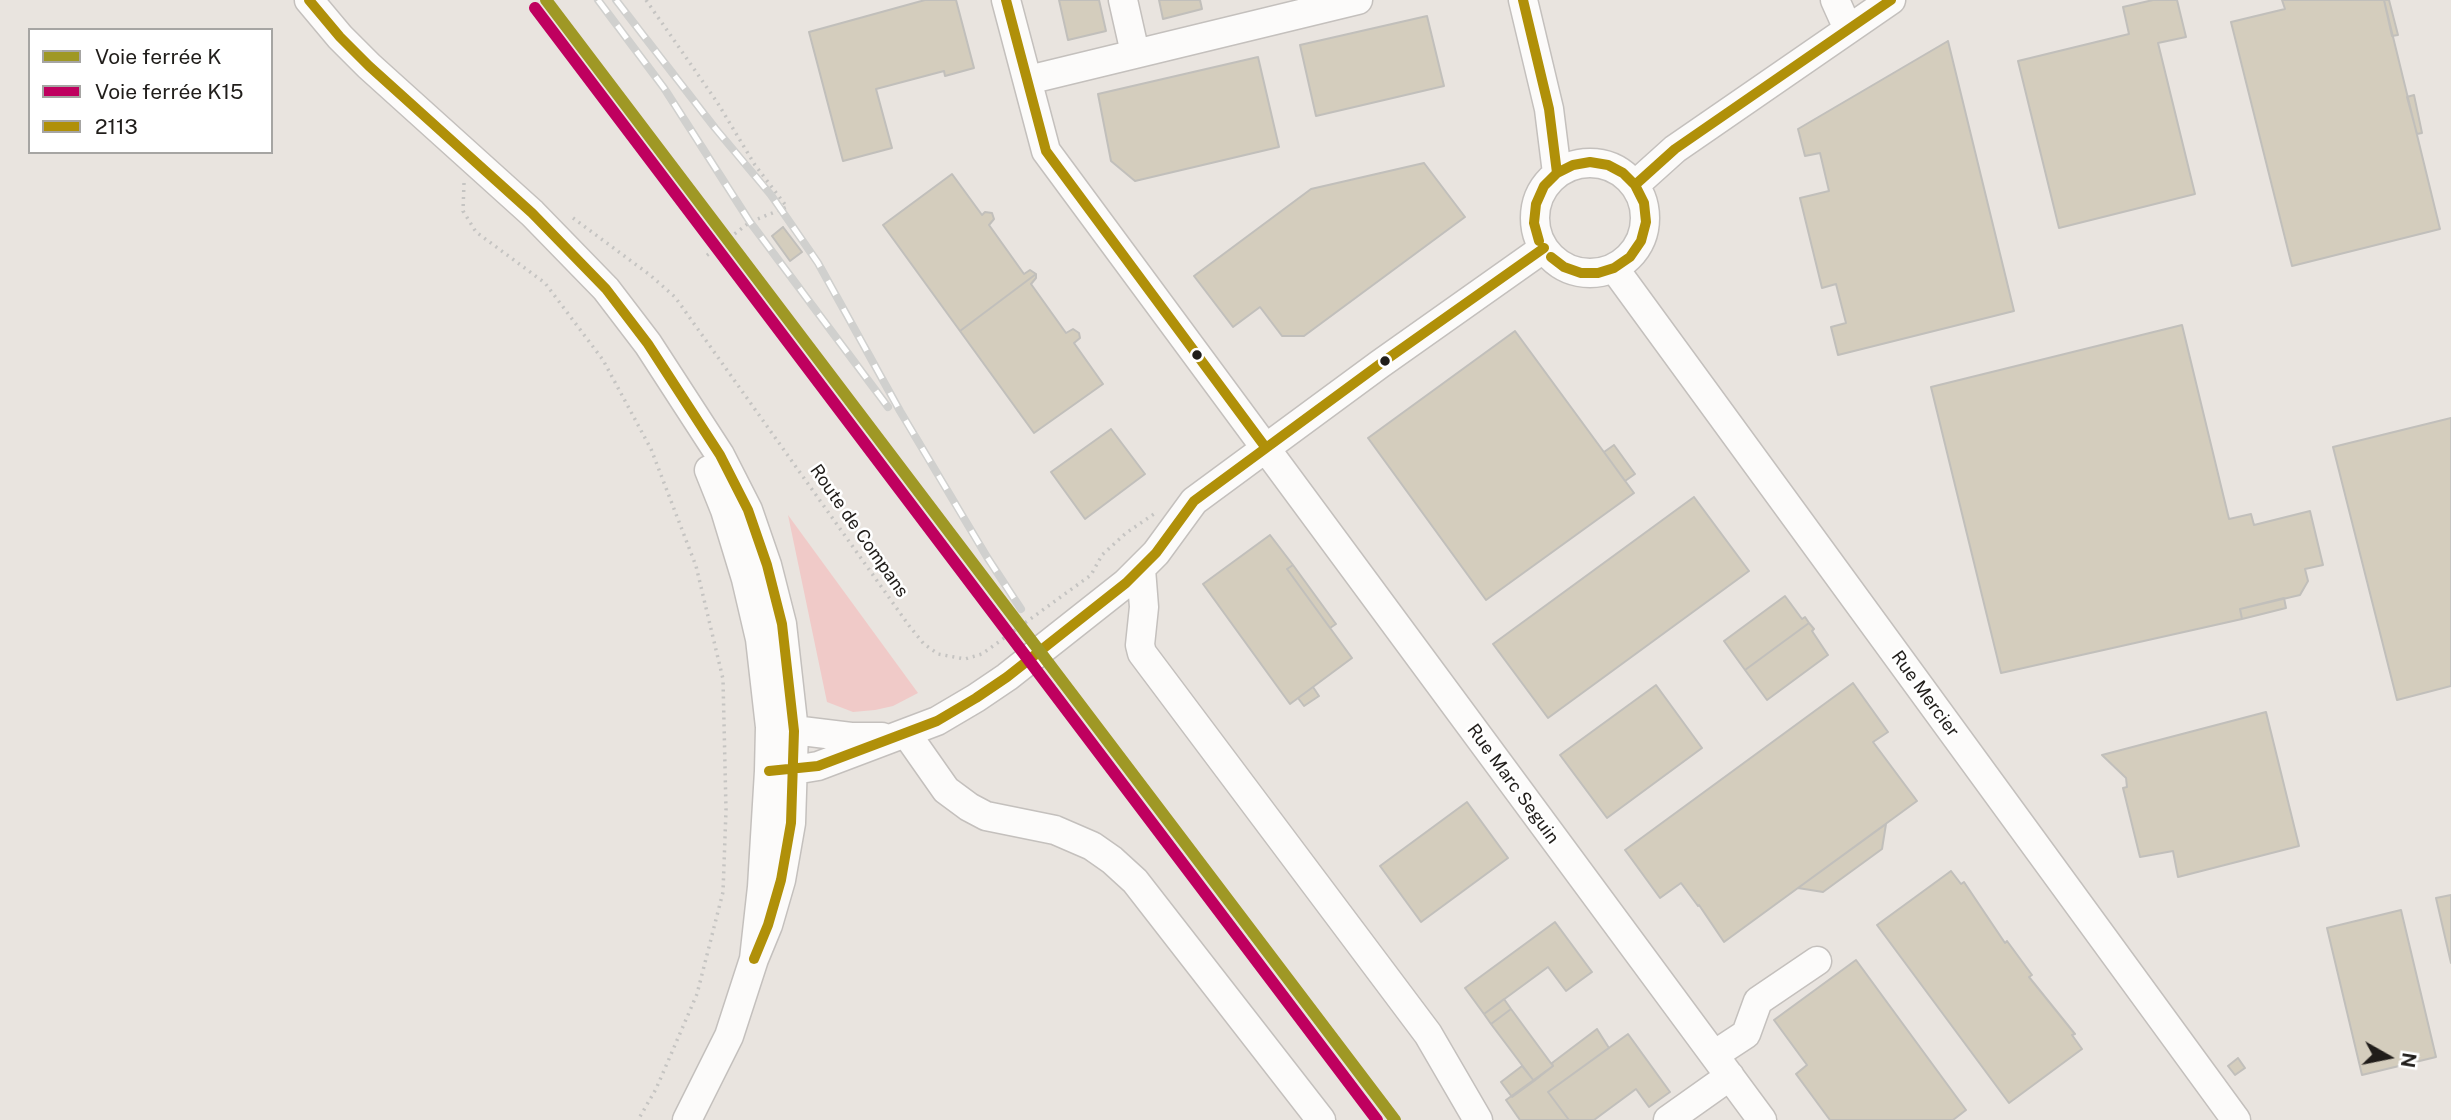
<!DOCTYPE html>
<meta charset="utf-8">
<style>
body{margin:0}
#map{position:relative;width:2451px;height:1120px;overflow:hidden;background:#e9e4df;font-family:"Public Sans",sans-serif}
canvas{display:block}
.legend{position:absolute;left:28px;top:28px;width:245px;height:126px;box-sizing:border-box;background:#fff;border:2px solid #a6a5a3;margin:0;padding:9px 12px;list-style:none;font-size:21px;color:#201d1a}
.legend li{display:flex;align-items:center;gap:14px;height:35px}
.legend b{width:35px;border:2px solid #a6a5a3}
.north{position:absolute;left:2353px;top:1022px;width:70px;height:70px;-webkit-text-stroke:5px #fff;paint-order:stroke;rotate:99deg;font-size:19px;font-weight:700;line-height:28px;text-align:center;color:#201d1a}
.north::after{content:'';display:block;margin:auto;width:24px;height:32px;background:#201d1a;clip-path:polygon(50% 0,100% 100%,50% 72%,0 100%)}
</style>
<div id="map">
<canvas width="2451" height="1120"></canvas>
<ul class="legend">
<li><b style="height:9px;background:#9f9825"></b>Voie ferrée K</li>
<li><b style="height:9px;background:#bf005f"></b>Voie ferrée K15</li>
<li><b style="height:9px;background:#b09009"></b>2113</li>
</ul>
<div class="north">N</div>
</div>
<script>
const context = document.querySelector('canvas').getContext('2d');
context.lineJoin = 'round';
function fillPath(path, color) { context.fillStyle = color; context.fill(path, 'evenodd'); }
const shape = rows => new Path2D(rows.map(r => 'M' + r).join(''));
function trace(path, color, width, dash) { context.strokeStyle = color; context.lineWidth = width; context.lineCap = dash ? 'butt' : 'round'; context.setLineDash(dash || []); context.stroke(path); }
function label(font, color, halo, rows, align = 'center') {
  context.font = font + ' "Public Sans",sans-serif'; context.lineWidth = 5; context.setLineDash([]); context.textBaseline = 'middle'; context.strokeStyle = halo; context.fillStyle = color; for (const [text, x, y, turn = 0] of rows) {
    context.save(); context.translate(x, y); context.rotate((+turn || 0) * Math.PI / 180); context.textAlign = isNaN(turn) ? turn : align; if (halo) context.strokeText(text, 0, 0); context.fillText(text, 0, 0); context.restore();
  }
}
fillPath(shape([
 [788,515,918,693,893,706,875,710,853,712,827,702]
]), '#f0cac8');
const building = shape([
 [925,0,956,0,974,68,945,76,944,71,876,89,892,148,843,161,809,32,925,0],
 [1059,0,1099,0,1106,31,1068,40,1059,0],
 [1159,0,1200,0,1202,9,1163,19,1159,0],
 [2153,0,2177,0,2186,37,2158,43,2195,194,2059,228,2018,61,2129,34,2123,7,2153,0],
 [2282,0,2384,0,2440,229,2292,266,2231,22,2285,9,2282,0],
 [2384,0,2389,0,2398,35,2392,36,2384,0],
 [1427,16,1444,86,1316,116,1300,45,1427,16],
 [1948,41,2014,311,1838,355,1831,327,1846,323,1836,284,1822,288,1800,198,1829,191,1820,153,1805,156,1798,129,1948,41],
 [1258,57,1279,147,1135,181,1111,161,1098,94,1258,57],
 [2414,95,2422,133,2417,134,2407,97,2414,95],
 [1424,163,1465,217,1304,336,1282,336,1260,307,1233,327,1194,276,1311,189,1424,163],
 [952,174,982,215,985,212,992,213,994,219,989,225,1024,274,1030,270,1036,274,960,331,883,225,952,174],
 [783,227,802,252,790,261,772,236,783,227],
 [1036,274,1036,278,1031,284,1066,333,1073,329,1079,333,1080,338,1074,343,1103,384,1034,433,960,331,1036,274],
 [2182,325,2229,519,2251,514,2254,525,2310,511,2323,565,2305,569,2308,581,2300,595,2240,609,2242,619,2001,673,1931,387,2182,325],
 [1515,331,1634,493,1486,600,1368,438,1515,331],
 [2451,418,2451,686,2397,700,2333,447,2451,418],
 [1111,429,1145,474,1085,519,1051,472,1111,429],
 [1614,445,1635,474,1625,481,1604,452,1614,445],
 [1694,497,1749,571,1548,718,1493,644,1694,497],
 [1270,535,1293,565,1287,569,1352,658,1290,704,1203,584,1270,535],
 [1293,565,1336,624,1330,628,1287,569,1293,565],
 [1785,596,1802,619,1805,617,1809,623,1745,670,1724,641,1785,596],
 [2284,598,2286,608,2242,619,2240,609,2284,598],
 [1809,623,1814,629,1812,631,1828,655,1767,700,1745,670,1809,623],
 [1853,683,1888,732,1873,742,1917,801,1724,942,1699,905,1698,906,1681,883,1660,898,1625,850,1853,683],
 [1656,685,1702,748,1607,818,1560,755,1656,685],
 [1313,687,1319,696,1304,706,1298,698,1313,687],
 [2266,712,2299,846,2178,877,2173,851,2140,857,2123,788,2127,787,2126,778,2102,755,2266,712],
 [1467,802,1508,858,1421,922,1380,866,1467,802],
 [1886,824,1882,849,1823,892,1798,888,1886,824],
 [1951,871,1961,884,1964,882,2005,943,2007,941,2032,975,2029,977,2075,1034,2072,1035,2082,1049,2009,1103,1877,925,1951,871],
 [2451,895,2451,963,2436,898,2451,895],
 [2401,910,2436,1057,2362,1075,2327,928,2401,910],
 [1555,922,1592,972,1566,991,1548,967,1484,1014,1465,988,1555,922],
 [1856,960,1966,1110,1953,1120,1830,1120,1796,1074,1807,1065,1774,1020,1856,960],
 [1504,999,1511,1009,1491,1024,1484,1014,1504,999],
 [1511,1009,1553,1066,1534,1081,1491,1024,1511,1009],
 [1597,1029,1609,1048,1548,1092,1569,1120,1520,1120,1506,1100,1553,1066,1552,1063,1597,1029],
 [1628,1034,1670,1092,1649,1107,1636,1089,1594,1120,1569,1120,1548,1092,1628,1034],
 [2238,1058,2245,1068,2235,1075,2228,1066,2238,1058],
 [1522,1066,1534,1081,1512,1097,1501,1082,1522,1066]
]);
fillPath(building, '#d4cdbd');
trace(building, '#c1bfbb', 2);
const minor = shape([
 [309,0,340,37,369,66,532,213,606,289,648,344,720,455,748,510,767,565,782,624,794,731,791,823,781,880,768,925,754,959],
 [1006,0,1046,151,1762,1120],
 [1123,0,1135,53],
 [1523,0,1549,109,1557,173],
 [1835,0,1848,29],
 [1028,80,1358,0],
 '1535 218a55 55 0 1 1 110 0a55 55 0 1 1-110 0Z',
 [1635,185,1675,149,1891,0],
 [1614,268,2236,1120],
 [1141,569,1144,607,1140,645,1142,653,1428,1034,1478,1120],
 [777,728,851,737,882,737],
 [906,733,946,790,969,807,986,816,1055,830,1092,846,1112,860,1135,881,1321,1120],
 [769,771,794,770,818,766,937,721,976,698,1007,677,1126,583,1156,553,1194,501,1380,364,1544,248],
 [1714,1055,1746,1034,1758,1001,1817,961],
 [687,1120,729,1036,754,959,762,887,769,771,770,727,760,639,746,579,725,510,709,470],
 [1668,1120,1730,1076]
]);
trace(minor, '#c4c0bd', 31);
trace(shape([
 [646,0,717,102,755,165,787,207,750,222,706,256],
 [464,183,463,211,476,232,545,283,603,360,651,449,696,566,723,679,726,810,723,892,697,994,656,1089,638,1120],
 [573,218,650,275,675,297,910,627,924,644,938,654,965,659,982,654,1091,575,1102,555,1126,533,1154,514]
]), '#c5c4c2', 3.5, [2, 5]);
trace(minor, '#fcfbfa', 28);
const rail = shape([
 [598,0,664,88,750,222,888,407],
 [616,0,715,128,771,195,818,263,900,411,987,557,1021,609]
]);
trace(rail, '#d0d0ce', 8);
trace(rail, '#fff', 5, [16]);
trace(shape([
 [309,0,340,37,369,66,532,213,606,289,648,344,720,455,748,510,767,565,782,624,794,731,791,823,781,880,768,925,754,959],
 [1006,0,1046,151,1266,448],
 [1523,0,1549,109,1557,173],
 [1635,185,1675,149,1891,0],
 [1539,241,1534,223,1536,204,1544,186,1557,173,1573,165,1590,162,1608,165,1623,173,1635,185,1644,203,1646,222,1641,241,1630,257,1614,268,1598,273,1581,273,1564,267,1551,257],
 [769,771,818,766,937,721,976,698,1007,677,1126,583,1156,553,1194,501,1380,364,1544,248]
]), '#b09009', 10);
trace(shape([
 [546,0,1395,1120]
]), '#9f9825', 12);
trace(shape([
 [535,8,1377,1120]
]), '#bf005f', 12);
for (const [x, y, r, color] of [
 [1197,355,6,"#201d1a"],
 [1385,361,6,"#201d1a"]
]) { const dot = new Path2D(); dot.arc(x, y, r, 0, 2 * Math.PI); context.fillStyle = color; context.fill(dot); trace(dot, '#fff', 2.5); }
label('18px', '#201d1a', '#fff', [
 ["Route de Compans",859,531,55],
 ["Rue Mercier",1925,694,54],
 ["Rue Marc Seguin",1513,784,54]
]);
</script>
